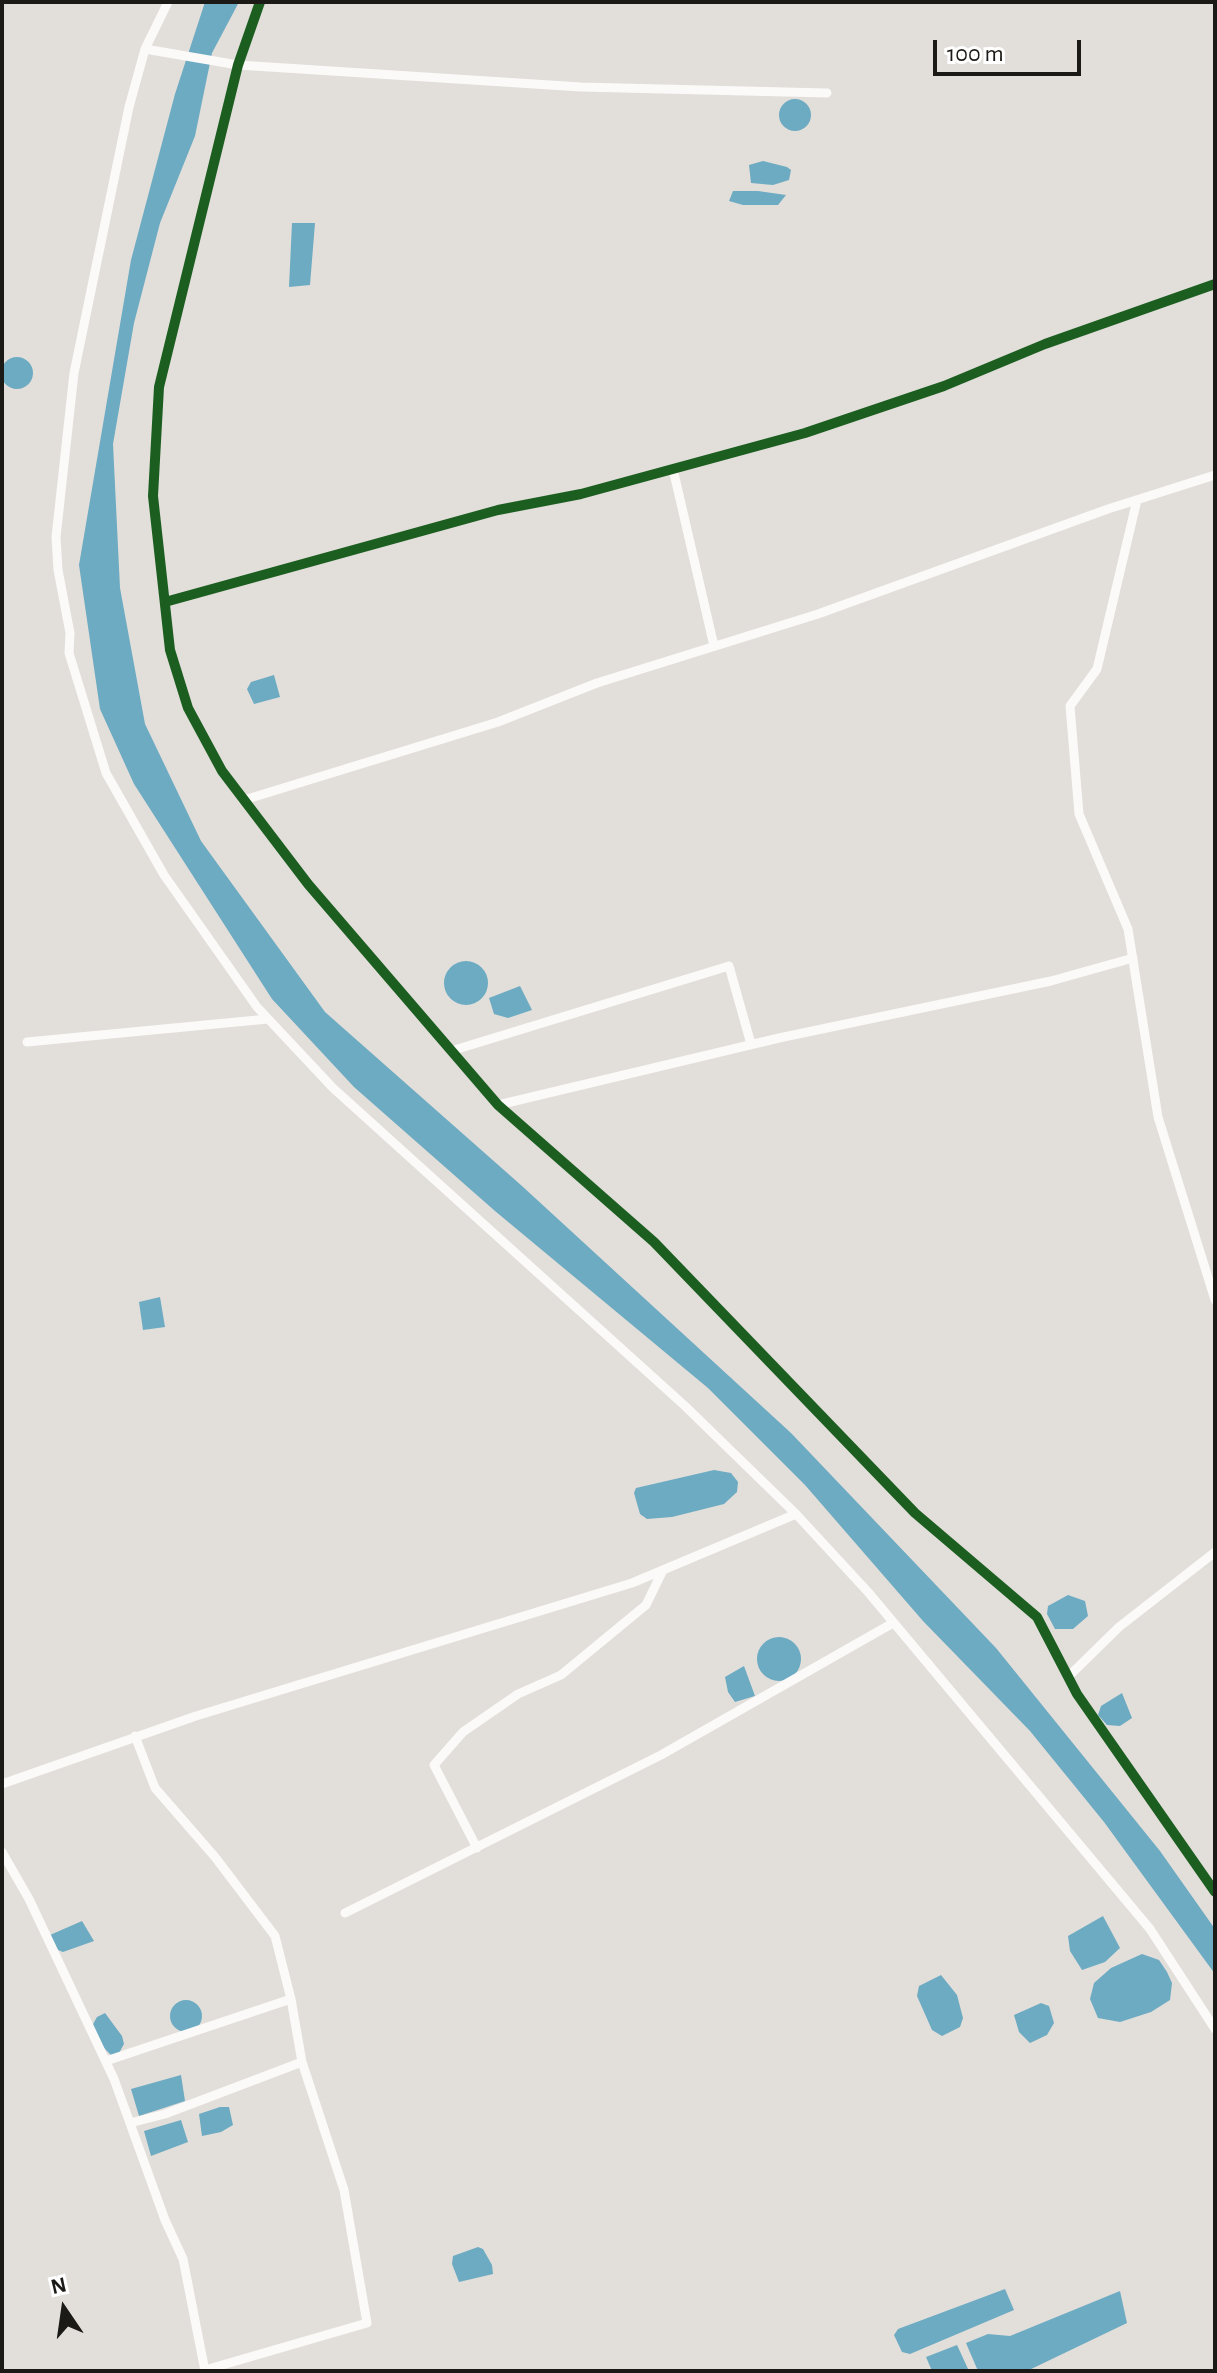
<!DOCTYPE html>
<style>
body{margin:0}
#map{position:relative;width:1217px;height:2373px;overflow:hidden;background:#e2deda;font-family:"Alegreya Sans",sans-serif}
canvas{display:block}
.frame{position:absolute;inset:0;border:4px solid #1c1a17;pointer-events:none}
.north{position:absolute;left:24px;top:2269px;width:80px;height:80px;-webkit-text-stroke:6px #fff;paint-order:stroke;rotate:347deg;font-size:22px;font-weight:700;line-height:32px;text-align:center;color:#1c1a17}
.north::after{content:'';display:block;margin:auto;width:28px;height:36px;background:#1c1a17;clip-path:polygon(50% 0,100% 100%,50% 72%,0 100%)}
.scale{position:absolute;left:933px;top:40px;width:148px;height:36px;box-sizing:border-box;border:4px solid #1c1a17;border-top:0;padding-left:10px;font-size:24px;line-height:28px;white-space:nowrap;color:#1c1a17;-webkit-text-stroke:6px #fff;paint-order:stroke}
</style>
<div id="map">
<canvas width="1217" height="2373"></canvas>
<div class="frame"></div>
<div class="north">N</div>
<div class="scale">100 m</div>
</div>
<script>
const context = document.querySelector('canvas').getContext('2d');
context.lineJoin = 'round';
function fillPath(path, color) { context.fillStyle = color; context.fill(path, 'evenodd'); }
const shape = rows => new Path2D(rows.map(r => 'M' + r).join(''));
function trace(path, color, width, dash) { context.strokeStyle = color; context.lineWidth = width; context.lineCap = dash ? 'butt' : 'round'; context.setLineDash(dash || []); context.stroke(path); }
fillPath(shape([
 [205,2,239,2,212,53,195,136,160,223,134,323,113,444,120,588,145,724,201,841,325,1012,522,1186,791,1433,996,1648,1160,1851,1215,1929,1215,1974,1104,1822,1030,1731,923,1621,805,1485,708,1388,495,1211,354,1087,272,999,134,784,100,709,79,565,131,260,175,94],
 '779 115a16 16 0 1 1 32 0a16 16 0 1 1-32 0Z',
 [763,161,787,167,791,170,789,180,773,185,751,183,749,165],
 [733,191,758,191,786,195,778,205,743,205,729,201],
 [292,223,315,223,310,285,289,287],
 '1 373a16 16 0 1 1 32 0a16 16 0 1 1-32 0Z',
 [274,675,280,697,254,704,247,689,251,682],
 '444 983a22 22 0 1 1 44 0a22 22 0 1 1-44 0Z',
 [520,986,532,1010,508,1018,494,1014,489,998],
 [160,1297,165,1327,143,1330,139,1302],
 [714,1470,731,1473,738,1482,737,1492,724,1504,672,1517,647,1519,640,1514,634,1493,636,1488],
 [1068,1595,1085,1601,1088,1616,1073,1629,1055,1629,1047,1614,1048,1606],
 '757 1659a22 22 0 1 1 44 0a22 22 0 1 1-44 0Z',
 [744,1666,755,1696,735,1702,728,1692,725,1677],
 [1122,1693,1132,1718,1120,1726,1107,1725,1098,1715,1101,1706],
 [1103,1916,1120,1948,1105,1962,1082,1970,1070,1951,1068,1936],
 [82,1921,94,1941,63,1952,53,1948,50,1935],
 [1142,1954,1159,1960,1167,1972,1172,1983,1170,2000,1151,2012,1120,2022,1098,2018,1090,1999,1094,1983,1111,1968],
 [941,1975,957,1995,963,2018,960,2027,942,2036,932,2030,917,1996,919,1986],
 '170 2016a16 16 0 1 1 32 0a16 16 0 1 1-32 0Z',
 [1041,2003,1049,2006,1054,2023,1047,2035,1030,2043,1019,2032,1014,2015],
 [105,2013,122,2036,124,2044,119,2053,111,2055,104,2048,92,2026,97,2017],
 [181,2075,185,2101,139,2116,131,2089],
 [220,2107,229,2107,233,2125,221,2132,202,2136,199,2114],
 [181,2120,188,2142,151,2156,144,2131],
 [478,2247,483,2249,492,2265,493,2274,459,2282,452,2264,453,2256],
 [1005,2289,1014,2310,910,2354,902,2352,894,2335,898,2329],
 [1120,2291,1127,2323,1027,2371,978,2371,966,2343,988,2334,1010,2336],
 [957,2345,969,2371,932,2371,926,2357]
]), '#6cabc2');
trace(shape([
 [168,2,145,49,129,107,74,373,56,537,58,570,70,633,69,653,106,773,164,875,257,1007,333,1088,685,1406,796,1514],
 [260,2,238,65,159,387,153,496,170,650,188,708,222,771,308,884,498,1105,654,1242,915,1513,1037,1617,1077,1694,1215,1892],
 [145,49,238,65,581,87,827,93],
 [673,469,714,646],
 [1137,500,1097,669,1070,706,1079,814,1128,929,1158,1117,1215,1300],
 [165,602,498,510,581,494,805,433,944,386,1045,344,1215,284],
 [244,800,498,722,597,683,818,614,1108,509,1215,475],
 [27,1042,268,1019],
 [451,1051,729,966,751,1044],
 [498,1105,779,1038,1051,981,1133,958],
 [1068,1677,1119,1627,1215,1552],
 [2,1784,196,1716,632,1583,796,1514,868,1592,1150,1929,1215,2029],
 [477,1848,434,1765,463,1732,518,1694,561,1675,646,1605,663,1570],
 [2,1852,29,1899,114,2079,165,2220,183,2259,205,2371],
 [345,1913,661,1755,893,1623],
 [291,1999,302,2062],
 [106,2061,291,1999,275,1936,215,1857,155,1788,135,1736],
 [130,2123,165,2114,302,2062,344,2190,367,2323,205,2370]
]), '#fbfaf9', 9);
trace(shape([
 [260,2,238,65,159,387,153,496,170,650,188,708,222,771,308,884,498,1105,654,1242,915,1513,1037,1617,1077,1694,1215,1892],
 [165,602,498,510,581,494,805,433,944,386,1045,344,1215,284]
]), '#1b5e20', 10);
</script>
